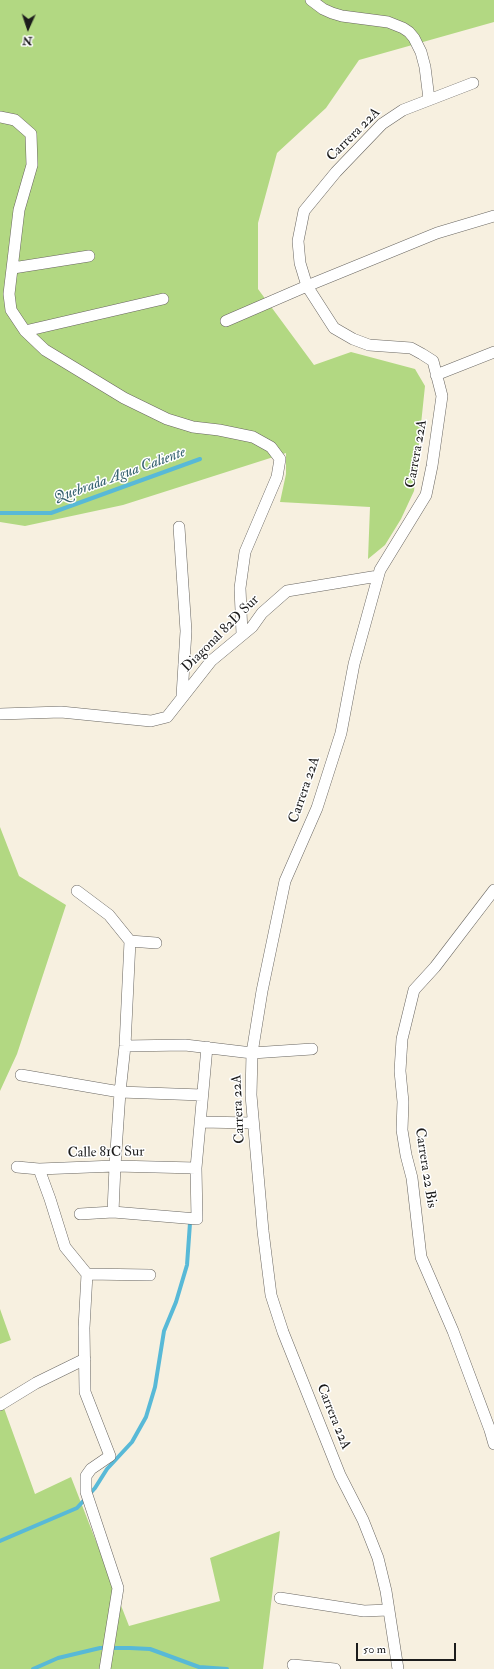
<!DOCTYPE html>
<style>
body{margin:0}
#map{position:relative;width:494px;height:1669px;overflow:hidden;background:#f7f0e0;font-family:"IM FELL Double Pica",serif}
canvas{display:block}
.north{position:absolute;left:8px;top:8px;width:40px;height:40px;-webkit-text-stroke:3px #fff;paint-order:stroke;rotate:183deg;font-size:11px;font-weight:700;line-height:16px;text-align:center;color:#1c1c1c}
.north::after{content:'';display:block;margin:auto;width:14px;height:18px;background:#1c1c1c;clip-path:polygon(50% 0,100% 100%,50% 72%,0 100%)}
.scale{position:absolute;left:356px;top:1643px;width:100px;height:18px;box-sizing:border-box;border:2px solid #1c1c1c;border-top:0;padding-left:5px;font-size:12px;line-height:14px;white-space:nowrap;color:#1c1c1c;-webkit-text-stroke:3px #fff;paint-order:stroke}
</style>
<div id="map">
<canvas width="494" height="1669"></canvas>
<div class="north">N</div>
<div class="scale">50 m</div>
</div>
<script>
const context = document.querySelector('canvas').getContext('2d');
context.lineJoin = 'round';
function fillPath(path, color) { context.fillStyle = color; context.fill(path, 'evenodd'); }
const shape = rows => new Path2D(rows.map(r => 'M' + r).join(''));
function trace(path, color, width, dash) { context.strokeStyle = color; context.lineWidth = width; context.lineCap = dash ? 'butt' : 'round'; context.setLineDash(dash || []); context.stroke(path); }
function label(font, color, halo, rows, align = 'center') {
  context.font = font + ' "IM FELL Double Pica",serif'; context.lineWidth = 3; context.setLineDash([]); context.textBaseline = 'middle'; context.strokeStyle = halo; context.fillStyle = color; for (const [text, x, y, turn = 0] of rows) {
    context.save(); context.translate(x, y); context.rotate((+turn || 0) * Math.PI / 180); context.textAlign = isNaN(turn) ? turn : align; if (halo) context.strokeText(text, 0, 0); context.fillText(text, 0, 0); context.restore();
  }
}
fillPath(shape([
 [0,0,494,0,494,22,359,60,326,108,277,153,258,223,258,289,314,365,351,352,415,369,425,386,414,491,401,519,385,545,368,559,370,507,280,502,286,474,286,453,123,505,25,526,0,522],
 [0,827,19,876,66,905,17,1054,0,1091],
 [0,1309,11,1340,0,1344],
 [0,1397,35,1494,71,1477,129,1626,220,1601,210,1558,280,1531,263,1669,0,1669]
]), '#b2d882');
trace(shape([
 [0,513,51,513,200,459],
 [0,1541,77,1508,95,1488,107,1469,132,1442,146,1417,155,1387,164,1331,176,1302,187,1265,190,1223],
 [33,1669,58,1658,100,1648,130,1648,150,1649,199,1667,227,1669]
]), '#58b9d7', 4);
const minor = shape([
 [311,0,323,9,332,13,342,16,388,22,403,28,409,32,414,38,421,52,425,67,429,99],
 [0,117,15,120,31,134,32,165,19,210,9,294,11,310,25,331,45,350,124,398,167,419,193,427,219,430,253,437,271,447,280,459,277,477,245,552,240,588,242,634],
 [13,268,89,256],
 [226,321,307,286,437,233,494,216],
 [25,331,163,299],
 [436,375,494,352],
 [179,527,186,631,182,696],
 [0,714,61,712,151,721,167,717,211,661,252,627,262,613,287,591,378,576],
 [494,890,435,967,414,990,402,1039,400,1071,403,1102,402,1130,406,1155,412,1178,421,1257,453,1331,490,1430,494,1444],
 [77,891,109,915,130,941],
 [125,1046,185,1045,252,1053,312,1049],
 [21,1075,120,1092,202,1095],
 [200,1122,253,1123],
 [17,1167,39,1169,115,1166,196,1168],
 [39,1169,50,1199,65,1247,87,1274,150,1275],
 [113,1212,115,1166,120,1092,125,1046,130,941,156,943],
 [80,1214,113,1212,197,1219,196,1168,207,1047],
 [87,1274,84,1328,85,1392,110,1456,91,1469,86,1476,86,1492,118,1588,105,1669],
 [0,1405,36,1383,85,1359],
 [280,1598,364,1611,388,1610],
 [293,1665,335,1669],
 [398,1669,386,1591,378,1558,363,1520,340,1475,283,1332,271,1295,263,1231,251,1095,252,1053,262,991,285,881,317,808,341,733,354,664,380,570,426,495,432,466,442,396,433,361,422,354,411,348,369,345,353,339,334,328,307,286,300,263,298,241,304,211,336,172,382,124,403,110,473,83]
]);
trace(minor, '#696661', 12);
trace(minor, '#fff', 11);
label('14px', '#1c1c1c', '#fff', [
 ["Carrera 22A",354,135,-45],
 ["Carrera 22A",417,454,-80],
 ["Diagonal 82D Sur",221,634,-45],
 ["Carrera 22A",305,790,-71],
 ["Carrera 22A",239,1109,-93],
 ["Calle 81C Sur",106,1153,-1],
 ["Carrera 22 Bis",425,1168,81],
 ["Carrera 22A",333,1417,68]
]);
label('italic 15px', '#376370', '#fff', [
 ["Quebrada Agua Caliente",120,476,-20]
]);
</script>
